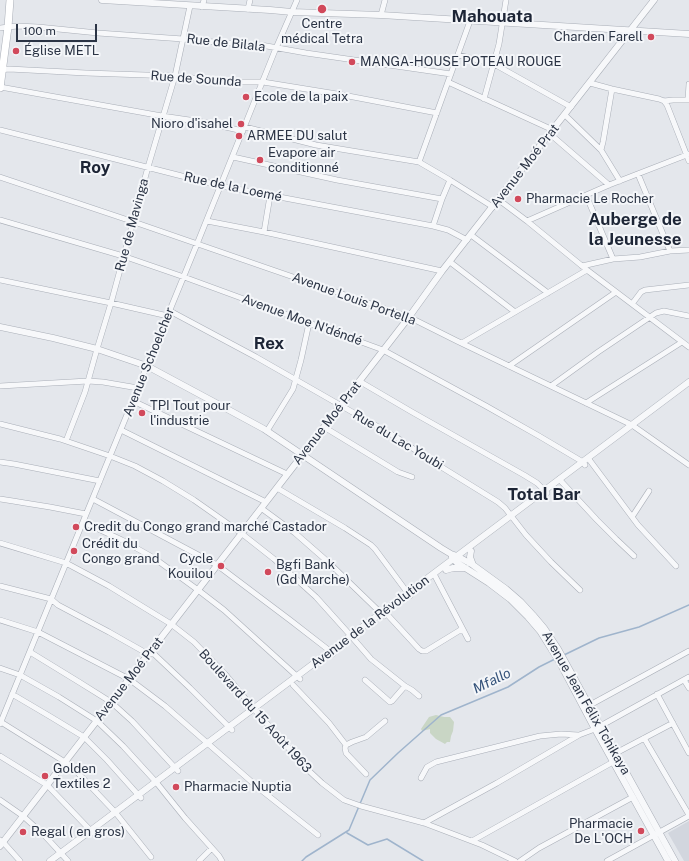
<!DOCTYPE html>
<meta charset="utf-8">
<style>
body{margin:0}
#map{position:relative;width:689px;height:861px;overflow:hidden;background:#e4e7ec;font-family:"Public Sans",sans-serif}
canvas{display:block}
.scale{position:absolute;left:16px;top:24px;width:81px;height:18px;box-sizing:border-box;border:2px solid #2b3445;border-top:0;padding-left:5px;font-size:12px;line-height:14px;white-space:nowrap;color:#2b3445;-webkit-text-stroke:3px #f4f6f9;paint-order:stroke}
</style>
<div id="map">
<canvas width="689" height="861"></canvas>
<div class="scale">100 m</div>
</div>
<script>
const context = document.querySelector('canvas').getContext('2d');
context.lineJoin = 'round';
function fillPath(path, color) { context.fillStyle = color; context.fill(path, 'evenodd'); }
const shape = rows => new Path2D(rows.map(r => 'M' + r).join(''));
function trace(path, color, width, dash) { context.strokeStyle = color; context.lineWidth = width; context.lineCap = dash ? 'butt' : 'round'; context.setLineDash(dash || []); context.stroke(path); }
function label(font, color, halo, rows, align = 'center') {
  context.font = font + ' "Public Sans",sans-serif'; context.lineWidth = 4; context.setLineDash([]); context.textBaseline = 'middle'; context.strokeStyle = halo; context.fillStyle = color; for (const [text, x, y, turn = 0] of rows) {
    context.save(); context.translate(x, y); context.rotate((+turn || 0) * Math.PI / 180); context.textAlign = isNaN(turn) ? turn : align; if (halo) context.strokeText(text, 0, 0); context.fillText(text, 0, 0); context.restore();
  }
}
fillPath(shape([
 [689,821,689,861,684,861,668,833]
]), '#d2d6de');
fillPath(shape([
 [436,715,444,717,450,717,454,722,453,731,451,736,450,742,447,742,445,744,436,739,430,733,430,729,422,731,421,729,429,717]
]), '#c9d6c5');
trace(shape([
 [564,655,599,638,639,627,689,605],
 [347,833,368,845,387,839,423,861],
 [302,861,306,857,349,830,370,780,398,753,441,715,508,687,539,667,555,659]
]), '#9fb4cc', 1.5);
const minor = shape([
 [202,7,204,0],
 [248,9,250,0],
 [381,15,385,0],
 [0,28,17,26,38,27,98,33,183,39,214,42,244,44,261,45,306,53,451,74],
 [458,55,494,64,571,107],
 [0,70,9,69,86,73,175,76,230,82,263,82,343,95,437,113],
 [448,82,553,130],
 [590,83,612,89,659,99,664,101,673,100,689,100],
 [0,87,162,116,203,122,243,131],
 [484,99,499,44,506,0],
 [688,100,689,84],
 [664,101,667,105,689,161],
 [565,115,601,150,620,181],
 [245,127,316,145,419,162,450,180,493,207],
 [0,130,64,146,221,186,433,226,448,230,467,240],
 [550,134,609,185],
 [601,150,603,142,612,89],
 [233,157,337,180,442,199],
 [419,162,470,21],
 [638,174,670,251],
 [0,177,134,222,409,317,457,341,632,425,689,465],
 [586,195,613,259],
 [499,200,527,221,587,270,689,347],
 [0,220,123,256,184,277,383,350,486,406,539,436,583,462,585,465],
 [207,221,264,232,442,271],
 [527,221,609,185,689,154],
 [433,226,442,199,450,180],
 [264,232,270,196],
 [471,235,548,293],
 [450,262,515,312],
 [582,266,613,259,640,257,670,251,689,250],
 [0,280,111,303,168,316],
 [632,304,641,292,645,290,689,285],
 [170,311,256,357,396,437,430,460,498,502,505,508,526,535,551,562,580,590],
 [462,343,587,270],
 [509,366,616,292],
 [359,381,412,412,524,475,537,483,547,493],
 [0,386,88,381,103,382,138,388],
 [551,386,598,352,656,313,664,311,689,316],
 [133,401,287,474],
 [586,403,682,342],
 [0,424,60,439,110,456,135,466,163,481,194,500,241,533,274,559,316,597,351,636,371,659,405,686,412,690,419,696],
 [324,427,398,472,412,477],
 [121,430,266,502],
 [267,431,293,389,301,360,309,323],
 [66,441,85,392,97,349,111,303,148,167,175,76,190,6],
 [588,458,638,525,676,566],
 [0,462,14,464,100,481],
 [559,479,597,520,616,539,634,556],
 [277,488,345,528,371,545,375,549,410,596],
 [0,499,13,501,25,503,50,507,86,514],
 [93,499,217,565,290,620,330,651,333,654],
 [261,508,295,533,327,561,384,616],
 [632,517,649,491],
 [83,522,122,540,154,558,198,590,224,610,300,679],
 [0,543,66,563,109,586,171,624,194,642,225,674,254,709,307,769,322,783,344,800,361,806,424,823,482,845,515,861],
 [434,574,468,639],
 [0,586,51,599,58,605,109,632,148,654,154,654,190,688,232,730],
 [384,611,419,649,422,651,426,651,462,629],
 [0,620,38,632,129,679,165,706,261,790,318,835],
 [30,652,79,682,111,702,132,721,178,771],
 [0,668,20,675,59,697,97,721,123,746,156,782,185,818,219,856,222,861],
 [365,680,390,702,392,701,405,686],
 [684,680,689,688],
 [293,685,329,723,346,745],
 [12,694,51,717,84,737,107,760,141,798],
 [657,694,689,753],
 [590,705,689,651],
 [1,722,65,762,77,772,115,812,151,857],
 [0,724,197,244,276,48,297,0],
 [644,738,689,815],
 [616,753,673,723],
 [0,756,47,785,93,833],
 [366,774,346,753,345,748,346,745,352,742,366,737,385,721],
 [421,778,427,767,436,762,540,736,561,734,578,735],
 [0,800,23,816,45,836,68,861],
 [424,823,497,783,579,735,595,729,689,677],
 [0,840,3,842,20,861],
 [472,841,613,762],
 [199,861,212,848],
 [520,861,539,848,633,797],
 [607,861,689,816]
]);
const tertiary = shape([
 [102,0,270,10,292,12,381,15,689,34],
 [0,327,53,338,97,349,147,366,216,403,264,429,441,548,451,554,457,556,473,565,506,589,521,602,533,615,544,628,558,649,675,861],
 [471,551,470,557,473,565],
 [452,557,456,562,489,583,510,599,528,617,540,631,560,663,595,729,668,861],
 [446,570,453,568,466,568],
 [0,846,409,317,442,271,654,0],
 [50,861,297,676,689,382]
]);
const secondary = shape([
 [0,88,8,27,10,0]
]);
trace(minor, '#a9aeb7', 6);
trace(tertiary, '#a9aeb7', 7);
trace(secondary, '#a9aeb7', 8);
trace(minor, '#f7f8fa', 5);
trace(tertiary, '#f7f8fa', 6);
trace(secondary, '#fff', 7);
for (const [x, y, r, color] of [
 [322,9,5,"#d1495b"],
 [651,37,4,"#d1495b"],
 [16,51,4,"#d1495b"],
 [352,62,4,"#d1495b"],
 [246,97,4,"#d1495b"],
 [241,124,4,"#d1495b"],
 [239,136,4,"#d1495b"],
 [260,160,4,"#d1495b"],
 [518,199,4,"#d1495b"],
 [142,413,4,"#d1495b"],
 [76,527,4,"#d1495b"],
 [74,551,4,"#d1495b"],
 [221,566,4,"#d1495b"],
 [268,572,4,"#d1495b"],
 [45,776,4,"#d1495b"],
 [176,787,4,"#d1495b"],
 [641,831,4,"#d1495b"],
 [23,832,4,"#d1495b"]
]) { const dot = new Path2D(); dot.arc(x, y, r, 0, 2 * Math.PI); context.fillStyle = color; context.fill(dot); trace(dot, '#f4f6f9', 1.5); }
label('13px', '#2b3445', '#f4f6f9', [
 ["Centre",322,24,"center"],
 ["médical Tetra",322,39,"center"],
 ["Charden Farell",643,37,"right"],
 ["Église METL",24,51],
 ["MANGA-HOUSE POTEAU ROUGE",360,62],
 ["Ecole de la paix",254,97],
 ["Nioro d'isahel",233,124,"right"],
 ["ARMEE DU salut",247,136],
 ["Evapore air",268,153],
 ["conditionné",268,168],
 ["Pharmacie Le Rocher",526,199],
 ["TPI Tout pour",150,406],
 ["l'industrie",150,421],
 ["Credit du Congo grand marché Castador",84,527],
 ["Crédit du",82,544],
 ["Congo grand",82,559],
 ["Cycle",213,559,"right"],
 ["Kouilou",213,574,"right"],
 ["Bgfi Bank",276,565],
 ["(Gd Marche)",276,580],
 ["Golden",53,769],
 ["Textiles 2",53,784],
 ["Pharmacie Nuptia",184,787],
 ["Pharmacie",633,824,"right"],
 ["De L'OCH",633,839,"right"],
 ["Regal ( en gros)",31,832]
], 'left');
label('13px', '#2b3445', '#f4f6f9', [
 ["Rue de Bilala",226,43,6],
 ["Rue de Sounda",196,79,4],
 ["Avenue Moé Prat",525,166,-52],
 ["Rue de la Loemé",233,187,12],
 ["Rue de Mavinga",132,225,-75],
 ["Avenue Louis Portella",354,299,20],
 ["Avenue Moe N'déndé",302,320,20],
 ["Avenue Schoelcher",149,362,-68],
 ["Avenue Moé Prat",327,423,-52],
 ["Rue du Lac Youbi",398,440,31],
 ["Avenue de la Révolution",370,622,-37],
 ["Avenue Moé Prat",129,679,-52],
 ["Avenue Jean Félix Tchikaya",586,703,60],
 ["Boulevard du 15 Août 1963",255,711,48]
]);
label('italic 14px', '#34527a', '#f4f6f9', [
 ["Mfallo",492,681,-26]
]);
label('bold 17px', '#1d2536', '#f4f6f9', [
 ["Mahouata",492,17],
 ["Roy",95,168],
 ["Auberge de",635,220],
 ["la Jeunesse",635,240],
 ["Rex",269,344],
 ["Total Bar",544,495]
]);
</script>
